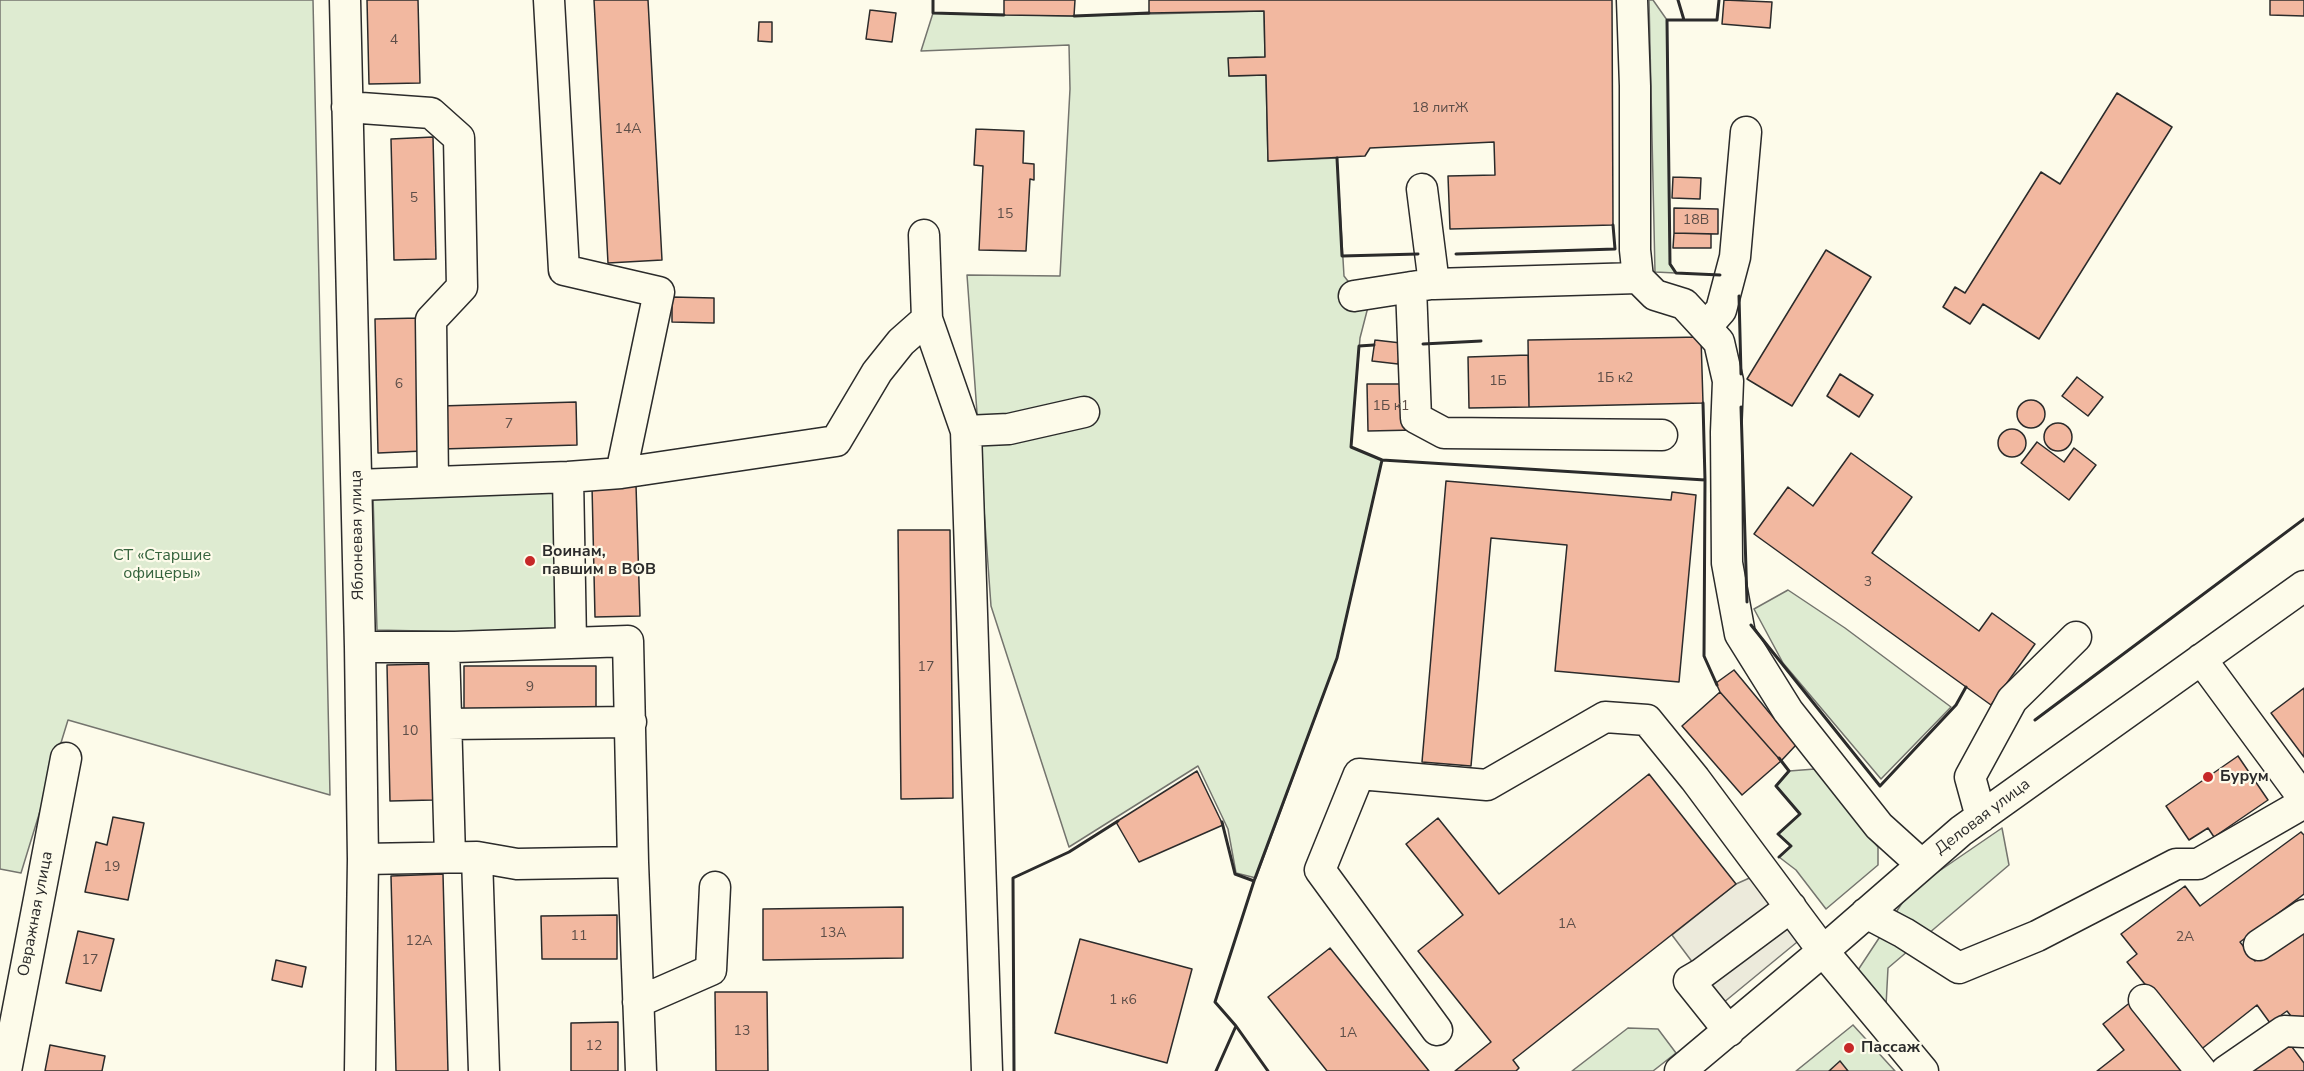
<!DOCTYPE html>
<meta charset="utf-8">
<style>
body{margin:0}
canvas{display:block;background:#fdfbea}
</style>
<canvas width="2304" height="1071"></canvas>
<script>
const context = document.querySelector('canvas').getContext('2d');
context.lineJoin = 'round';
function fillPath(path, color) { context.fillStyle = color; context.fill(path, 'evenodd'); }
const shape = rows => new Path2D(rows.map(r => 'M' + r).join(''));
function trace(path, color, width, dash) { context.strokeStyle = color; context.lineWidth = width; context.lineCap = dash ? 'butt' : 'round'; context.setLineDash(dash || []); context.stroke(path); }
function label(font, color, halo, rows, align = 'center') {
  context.font = font + ' "Nunito Sans",sans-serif'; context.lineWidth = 4.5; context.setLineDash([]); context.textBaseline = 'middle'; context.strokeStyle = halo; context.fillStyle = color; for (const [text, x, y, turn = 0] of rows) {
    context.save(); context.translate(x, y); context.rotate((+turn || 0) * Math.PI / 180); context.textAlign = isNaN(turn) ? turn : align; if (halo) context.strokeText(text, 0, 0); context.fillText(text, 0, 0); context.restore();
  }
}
const green = shape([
 [0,0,313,0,330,795,68,720,21,873,0,869,0,0],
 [1649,0,1653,0,1667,20,1670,264,1676,273,1655,272,1649,0],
 [1264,11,1265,57,1229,58,1229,76,1266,75,1268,161,1337,158,1344,276,1368,307,1360,338,1351,447,1382,460,1337,658,1256,878,1236,873,1228,829,1198,766,1069,847,991,606,967,275,1060,276,1070,89,1069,45,921,51,933,13,1074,16,1264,11],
 [555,487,558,634,377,630,373,495,555,487],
 [1788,590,1845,628,1951,707,1881,779,1783,663,1754,609,1788,590],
 [1815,769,1878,847,1878,865,1826,909,1796,870,1779,857,1791,846,1778,834,1800,814,1776,786,1789,771,1815,769],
 [2002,828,2009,865,1888,968,1886,1006,1858,970,1910,891,2002,828],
 [1853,1025,1895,1071,1796,1071,1853,1025],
 [1628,1028,1658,1029,1676,1053,1653,1071,1572,1071,1628,1028]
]);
fillPath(green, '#deebd1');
trace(green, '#74746e', 1.5);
const parking = shape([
 [1754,876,1802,938,1723,1003,1672,935,1736,884,1754,876]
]);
fillPath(parking, '#eceadb');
trace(parking, '#74746e', 1.5);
const building = shape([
 [367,0,418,0,420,83,369,84,367,0],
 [594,0,648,0,662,260,608,263,594,0],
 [1004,0,1075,0,1074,16,1004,15,1004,0],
 [1149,0,1612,0,1613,225,1450,229,1448,176,1495,175,1494,142,1370,148,1365,156,1268,161,1266,75,1229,76,1228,58,1265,57,1264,11,1149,13,1149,0],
 [1724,0,1772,2,1770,28,1722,24,1724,0],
 [2270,0,2304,0,2304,16,2270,15,2270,0],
 [870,10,896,13,892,42,866,39,870,10],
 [759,22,772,22,772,42,758,41,759,22],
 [2117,93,2172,127,2039,339,1983,304,1970,324,1943,307,1955,287,1965,293,2041,172,2060,184,2117,93],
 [976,129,1024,131,1023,163,1034,164,1034,180,1030,179,1026,251,979,250,983,166,974,165,976,129],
 [433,137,436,259,394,260,391,139,433,137],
 [1673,177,1701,178,1700,199,1672,198,1673,177],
 [1674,208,1718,209,1718,234,1674,233,1674,208],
 [1674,233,1711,234,1711,248,1673,248,1674,233],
 [1826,250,1871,277,1792,406,1747,379,1826,250],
 [672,297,714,298,714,323,672,322,672,297],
 [419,318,423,451,378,453,375,319,419,318],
 [1701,337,1703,403,1529,407,1528,340,1701,337],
 [1375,340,1401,343,1398,364,1372,361,1375,340],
 [1528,355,1529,407,1469,408,1468,357,1528,355],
 [1840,374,1873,395,1859,417,1827,396,1840,374],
 [2077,377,2103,397,2088,416,2062,396,2077,377],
 [1367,384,1414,384,1415,430,1368,431,1367,384],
 '2017 414a14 14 0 1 1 28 0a14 14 0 1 1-28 0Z',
 [576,402,577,445,442,449,440,406,576,402],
 '2044 437a14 14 0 1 1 28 0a14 14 0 1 1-28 0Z',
 '1998 443a14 14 0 1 1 28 0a14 14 0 1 1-28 0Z',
 [2037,442,2064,462,2074,448,2096,465,2069,500,2021,463,2037,442],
 [1851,453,1912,497,1872,553,1979,631,1992,613,2035,644,1991,705,1754,534,1788,487,1813,506,1851,453],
 [1446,481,1671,500,1672,492,1696,495,1679,682,1555,671,1567,545,1491,538,1471,766,1422,762,1446,481],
 [636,485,640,616,595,617,592,486,636,485],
 [898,530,950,530,953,798,901,799,898,530],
 [430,664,433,800,390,801,387,665,430,664],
 [464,666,596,666,596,710,464,710,464,666],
 [1734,670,1796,745,1781,761,1720,692,1716,683,1734,670],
 [2304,688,2304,757,2271,713,2304,688],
 [1720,692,1781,761,1742,795,1682,726,1720,692],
 [2238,756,2268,800,2214,837,2208,828,2189,840,2166,806,2238,756],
 [1197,771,1223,825,1139,862,1116,822,1197,771],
 [1649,774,1736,884,1513,1060,1519,1068,1516,1071,1455,1071,1491,1042,1418,951,1463,915,1406,844,1438,818,1499,894,1649,774],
 [113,817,144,823,128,900,85,892,96,842,107,845,113,817],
 [2301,832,2304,835,2304,894,2240,942,2255,961,2304,925,2304,1021,2298,1025,2287,1011,2270,1023,2257,1005,2199,1051,2127,962,2137,954,2121,934,2185,886,2200,906,2301,832],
 [443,874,448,1071,396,1071,391,876,443,874],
 [903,907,903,958,763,960,763,909,903,907],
 [617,915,617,959,542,959,541,916,617,915],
 [78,931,114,939,101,991,66,983,78,931],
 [1080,939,1192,969,1167,1063,1055,1033,1080,939],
 [1330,948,1429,1071,1327,1071,1268,997,1330,948],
 [276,960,306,967,302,987,272,980,276,960],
 [715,992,767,992,768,1071,716,1071,715,992],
 [2132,1001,2186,1071,2097,1071,2124,1050,2103,1024,2132,1001],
 [618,1022,618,1071,571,1071,571,1023,618,1022],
 [2286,1039,2304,1063,2304,1071,2243,1071,2286,1039],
 [50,1045,105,1056,102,1071,45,1071,50,1045],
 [1840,1061,1848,1071,1829,1071,1840,1061]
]);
fillPath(building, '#f2b8a0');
trace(building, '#2b2b2b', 1.5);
const minor = shape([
 [345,0,360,647,363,859,360,1071],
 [549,0,564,270,659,292,621,473],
 [1632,0,1635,86,1635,250,1638,278,1655,295,1684,304,1719,342,1728,381,1726,432,1727,563,1740,634,1788,711,1879,826,1921,864],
 [347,107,431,113,459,138,462,287,431,320,433,481],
 [1422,189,1434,284,1638,278],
 [1411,287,1416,418,1444,433,1662,435],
 [1354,296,1431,284],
 [927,319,966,431,987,1071],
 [1706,327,1721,310,1735,257,1746,132],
 [966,431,1009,429,1084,412],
 [568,477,571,642],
 [357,485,568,477,621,473,836,441,877,372,901,342,927,319,924,235],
 [360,647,455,647,628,641,633,862,641,1071],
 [444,647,450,857],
 [2201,659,2304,799],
 [447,724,631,722],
 [1981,817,1970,777,2012,700,2076,637],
 [477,857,517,864,633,862],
 [363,859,477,857,484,1071],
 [1866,913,1904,933,1959,968,2037,936,2176,864,2198,864,2304,803],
 [2259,945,2304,915],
 [2144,1000,2201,1071],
 [638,1002,711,970,715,887],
 [1437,1030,1320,870,1359,774,1487,785,1605,717,1647,720,1695,779,1823,951,1923,1071],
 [1729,1031,1689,981,1701,974,1791,907],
 [6,1071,66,758],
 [1680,1071,1823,951,1961,831,2304,586],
 [2226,1071,2284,1031,2304,1032]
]);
trace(minor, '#2b2b2b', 33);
trace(minor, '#fdfbea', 30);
trace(shape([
 [933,0,933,13,1004,15],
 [1678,0,1684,20],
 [1719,0,1717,20,1667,20,1670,264,1676,273,1720,275],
 [1074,16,1149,13],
 [1337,158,1342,256,1418,254],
 [1456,254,1615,249,1613,225],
 [1739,296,1741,374],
 [1423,344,1481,341],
 [1703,403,1705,480,1704,656,1717,685],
 [1741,407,1747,602],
 [1382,460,1705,480],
 [1751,625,1880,786,1956,705,1966,687],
 [2035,720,2304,519],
 [1779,758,1789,771,1776,786,1800,814,1778,834,1791,846,1779,857],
 [1254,881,1337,658,1382,460,1351,447,1359,346,1374,345],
 [1236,1026,1268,1071],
 [1014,1071,1013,878,1069,852,1118,821],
 [1216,1071,1236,1026,1215,1002,1254,881,1235,874,1222,822]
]), '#2b2b2b', 3);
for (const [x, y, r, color] of [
 [530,561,6,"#c62828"],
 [2208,777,6,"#c62828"],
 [1849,1048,6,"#c62828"]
]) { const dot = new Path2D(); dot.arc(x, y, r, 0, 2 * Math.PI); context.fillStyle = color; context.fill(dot); trace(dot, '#fdfbea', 2); }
label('14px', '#5d4e48', null, [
 ["4",394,41],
 ["18 литЖ",1440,109],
 ["14А",628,130],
 ["5",414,199],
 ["15",1005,215],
 ["18В",1696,221],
 ["1Б к2",1615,379],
 ["1Б",1498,382],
 ["6",399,385],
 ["1Б к1",1391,407],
 ["7",509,425],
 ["3",1868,583],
 ["17",926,668],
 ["9",530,688],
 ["10",410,732],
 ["19",112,868],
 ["1А",1567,925],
 ["13А",833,934],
 ["11",579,937],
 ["2А",2185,938],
 ["12А",419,942],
 ["17",90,961],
 ["1 к6",1123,1001],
 ["13",742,1032],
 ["1А",1348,1034],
 ["12",594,1047]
]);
label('16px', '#2b2b2b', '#fdfbea', [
 ["Яблоневая улица",358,535,-91],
 ["Деловая улица",1983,817,-37],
 ["Овражная улица",36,914,-79]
]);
label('bold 16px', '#2b2b2b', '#fdfbea', [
 ["Воинам,",542,552],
 ["павшим в ВОВ",542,570],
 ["Бурум",2220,777],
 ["Пассаж",1861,1048]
], 'left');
label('16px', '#34623c', '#fdfbea', [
 ["СТ «Старшие",162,556],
 ["офицеры»",162,574]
]);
</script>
